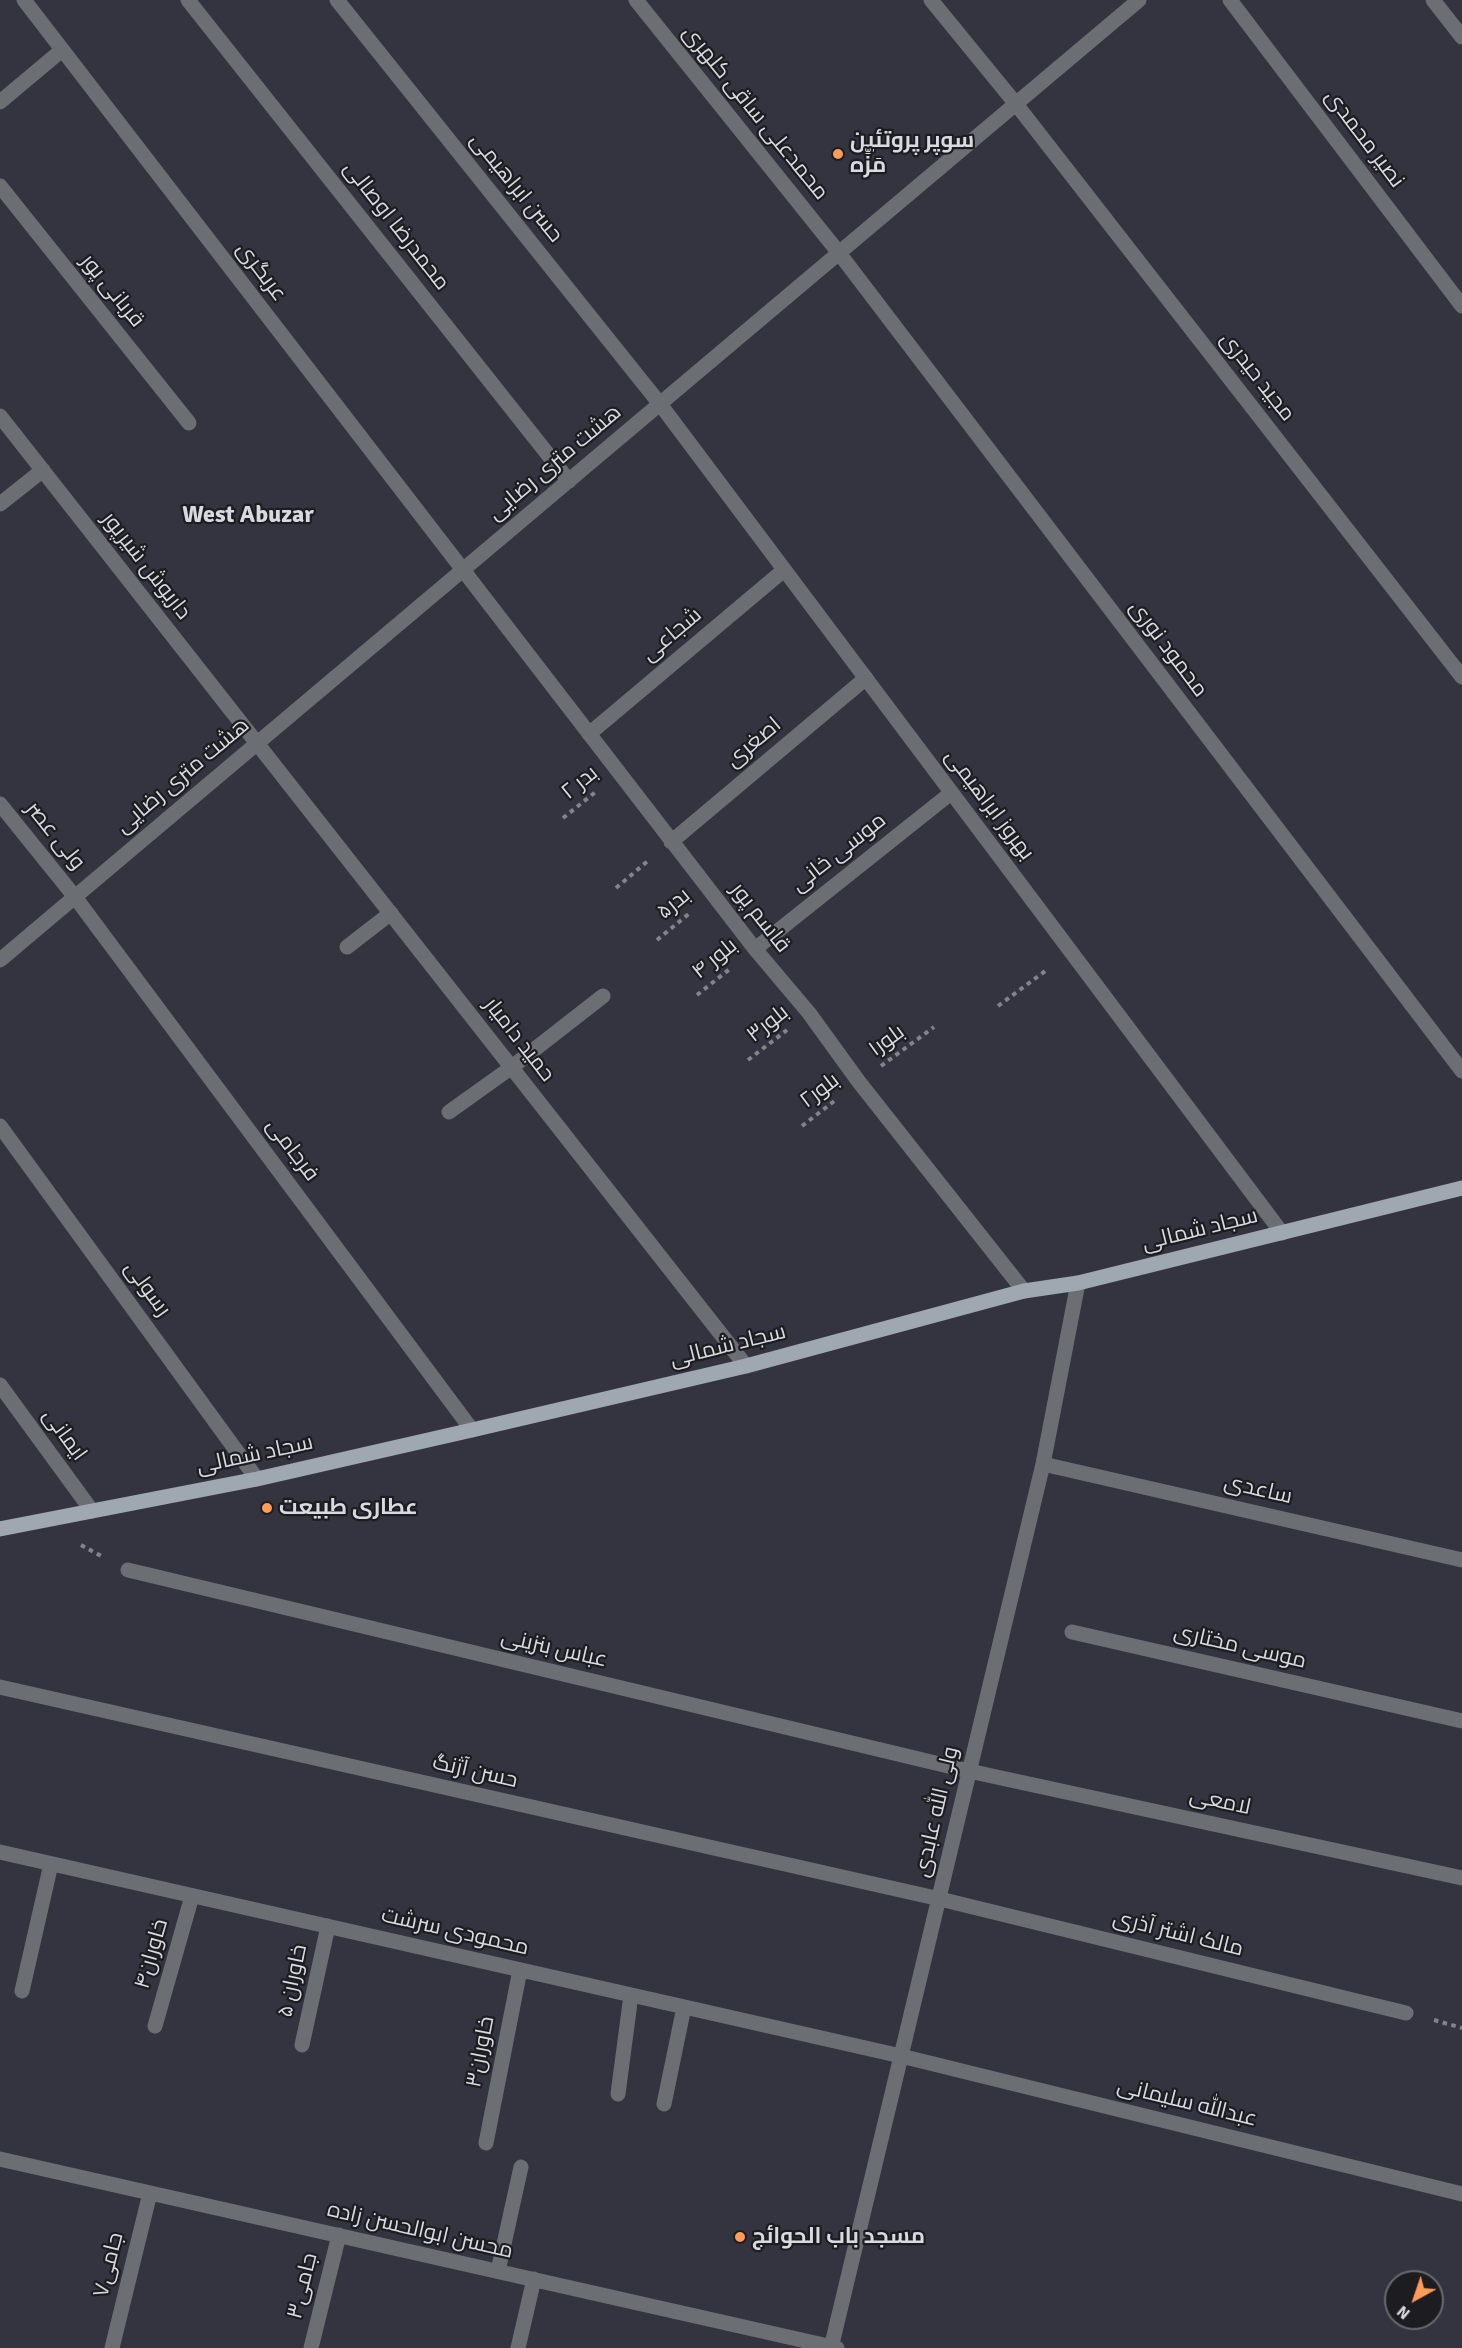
<!DOCTYPE html>
<meta charset="utf-8">
<style>
body{margin:0}
#map{position:relative;width:1462px;height:2348px;overflow:hidden;background:#333440;font-family:Signika,sans-serif}
canvas{display:block}
.north{position:absolute;left:1384px;top:2270px;width:60px;height:60px;box-sizing:border-box;background:#1c1c21;border:2px solid #68686e;border-radius:50%;rotate:220deg;font-size:16px;font-weight:700;line-height:24px;text-align:center;color:#d9dae1}
.north::after{content:'';display:block;margin:auto;width:21px;height:27px;background:#fe9c58;clip-path:polygon(50% 0,100% 100%,50% 72%,0 100%)}
</style>
<div id="map">
<canvas width="1462" height="2348"></canvas>
<div class="north">N</div>
</div>
<script>
const context = document.querySelector('canvas').getContext('2d');
context.lineJoin = 'round';
const shape = rows => new Path2D(rows.map(r => 'M' + r).join(''));
function trace(path, color, width, dash) { context.strokeStyle = color; context.lineWidth = width; context.lineCap = dash ? 'butt' : 'round'; context.setLineDash(dash || []); context.stroke(path); }
function label(font, color, halo, rows, align = 'center') {
  context.font = font + ' Signika,Cairo,sans-serif'; context.lineWidth = 4.5; context.setLineDash([]); context.textBaseline = 'middle'; context.strokeStyle = halo; context.fillStyle = color; for (const [text, x, y, turn = 0] of rows) {
    context.save(); context.translate(x, y); context.rotate((+turn || 0) * Math.PI / 180); context.textAlign = isNaN(turn) ? turn : align; if (halo) context.strokeText(text, 0, 0); context.fillText(text, 0, 0); context.restore();
  }
}
trace(shape([
 [563,818,598,790],
 [616,888,649,860],
 [657,940,691,912],
 [697,995,731,968],
 [998,1006,1048,969],
 [748,1060,787,1030],
 [881,1066,934,1027],
 [802,1126,837,1099],
 [81,1545,103,1557],
 [1434,2020,1462,2028]
]), '#82838d', 4, [4.5, 4.5]);
trace(shape([
 [24,0,755,949,809,1013,859,1082,1024,1291],
 [188,0,569,481],
 [337,0,660,404,1282,1233],
 [636,0,839,253,1462,1071],
 [931,0,1016,104,1462,677],
 [1230,0,1462,306],
 [1433,0,1462,37],
 [0,102,62,50],
 [0,186,189,423],
 [0,416,746,1366],
 [0,504,43,470],
 [589,734,784,570],
 [0,804,75,897,472,1430],
 [671,842,866,678],
 [347,947,391,913],
 [755,949,951,793],
 [0,960,1139,0],
 [449,1112,512,1067,603,996],
 [0,1126,257,1479],
 [0,1385,92,1511],
 [1043,1464,1462,1560],
 [128,1570,969,1771,1462,1878],
 [1072,1632,1462,1721],
 [0,1687,940,1899,1406,2013],
 [0,1852,901,2056,1462,2194],
 [22,1991,51,1864],
 [155,2026,192,1896],
 [302,2045,328,1926],
 [618,2094,631,1995],
 [664,2104,684,2007],
 [486,2143,520,1970],
 [0,2159,837,2348],
 [498,2271,521,2167],
 [112,2348,150,2193],
 [311,2348,339,2235],
 [518,2348,534,2279],
 [831,2348,1043,1464,1078,1283]
]), '#6b6f74', 15);
trace(shape([
 [0,1529,257,1479,472,1430,746,1366,1024,1291,1078,1283,1462,1188]
]), '#9fa7b1', 15);
for (const [x, y, r, color] of [
 [838,154,6,"#fe9c58"],
 [267,1508,6,"#fe9c58"],
 [740,2237,6,"#fe9c58"]
]) { const dot = new Path2D(); dot.arc(x, y, r, 0, 2 * Math.PI); context.fillStyle = color; context.fill(dot); trace(dot, '#1c1c21', 2); }
label('22px', '#d9dae1', '#1c1c21', [
 ["محمدعلی ساقی کلهری",755,113,51],
 ["نصیر محمدی",1364,139,53],
 ["حسن ابراهیمی",516,188,51],
 ["محمدرضا اوصالی",396,226,52],
 ["عربگری",261,272,53],
 ["قربانی پور",112,291,51],
 ["مجید حیدری",1257,377,52],
 ["هشت متری رضایی",555,463,-40],
 ["داریوش شیرپور",146,566,52],
 ["شجاعی",672,635,-40],
 ["محمود نوری",1168,649,53],
 ["اصغری",754,743,-40],
 ["هشت متری رضایی",183,776,-40],
 ["بدر ۲",580,783,-39],
 ["بهروز ابراهیمی",989,805,53],
 ["ولی عصر",55,836,51],
 ["موسی خانی",839,853,-38],
 ["بدر۵",674,904,-39],
 ["قاسم پور",760,918,52],
 ["بلور ۴",715,959,-39],
 ["بلور۳",768,1024,-38],
 ["حمید دامیار",519,1040,52],
 ["بلور۱",887,1041,-36],
 ["بلور۲",820,1091,-37],
 ["فرجامی",292,1150,53],
 ["سجاد شمالی",1200,1230,-14],
 ["رسولی",147,1289,54],
 ["سجاد شمالی",728,1346,-14],
 ["ایمانی",64,1435,54],
 ["سجاد شمالی",255,1455,-12],
 ["ساعدی",1258,1490,13],
 ["موسی مختاری",1240,1647,13],
 ["عباس بنزینی",554,1649,13],
 ["حسن آژنگ",475,1772,13],
 ["لامعی",1220,1802,12],
 ["ولی الله عابدی",937,1812,-77],
 ["محمودی سرشت",455,1932,13],
 ["مالک اشتر آذری",1178,1934,14],
 ["خاوران۴",152,1954,-74],
 ["خاوران ۵",293,1981,-78],
 ["خاوران۳",481,2052,-79],
 ["عبدالله سلیمانی",1187,2103,14],
 ["محسن ابوالحسن زاده",420,2231,13],
 ["جامی۷",109,2265,-76],
 ["جامی۳",303,2286,-76]
]);
label('bold 22px', '#d9dae1', '#1c1c21', [
 ["سوپر پروتئین",850,141],
 ["مَزِّه",850,166],
 ["عطاری طبیعت",279,1508],
 ["مسجد باب الحوائج",752,2237]
], 'left');
label('bold 24px', '#d9dae1', '#1c1c21', [
 ["West Abuzar",248,516]
]);
</script>
